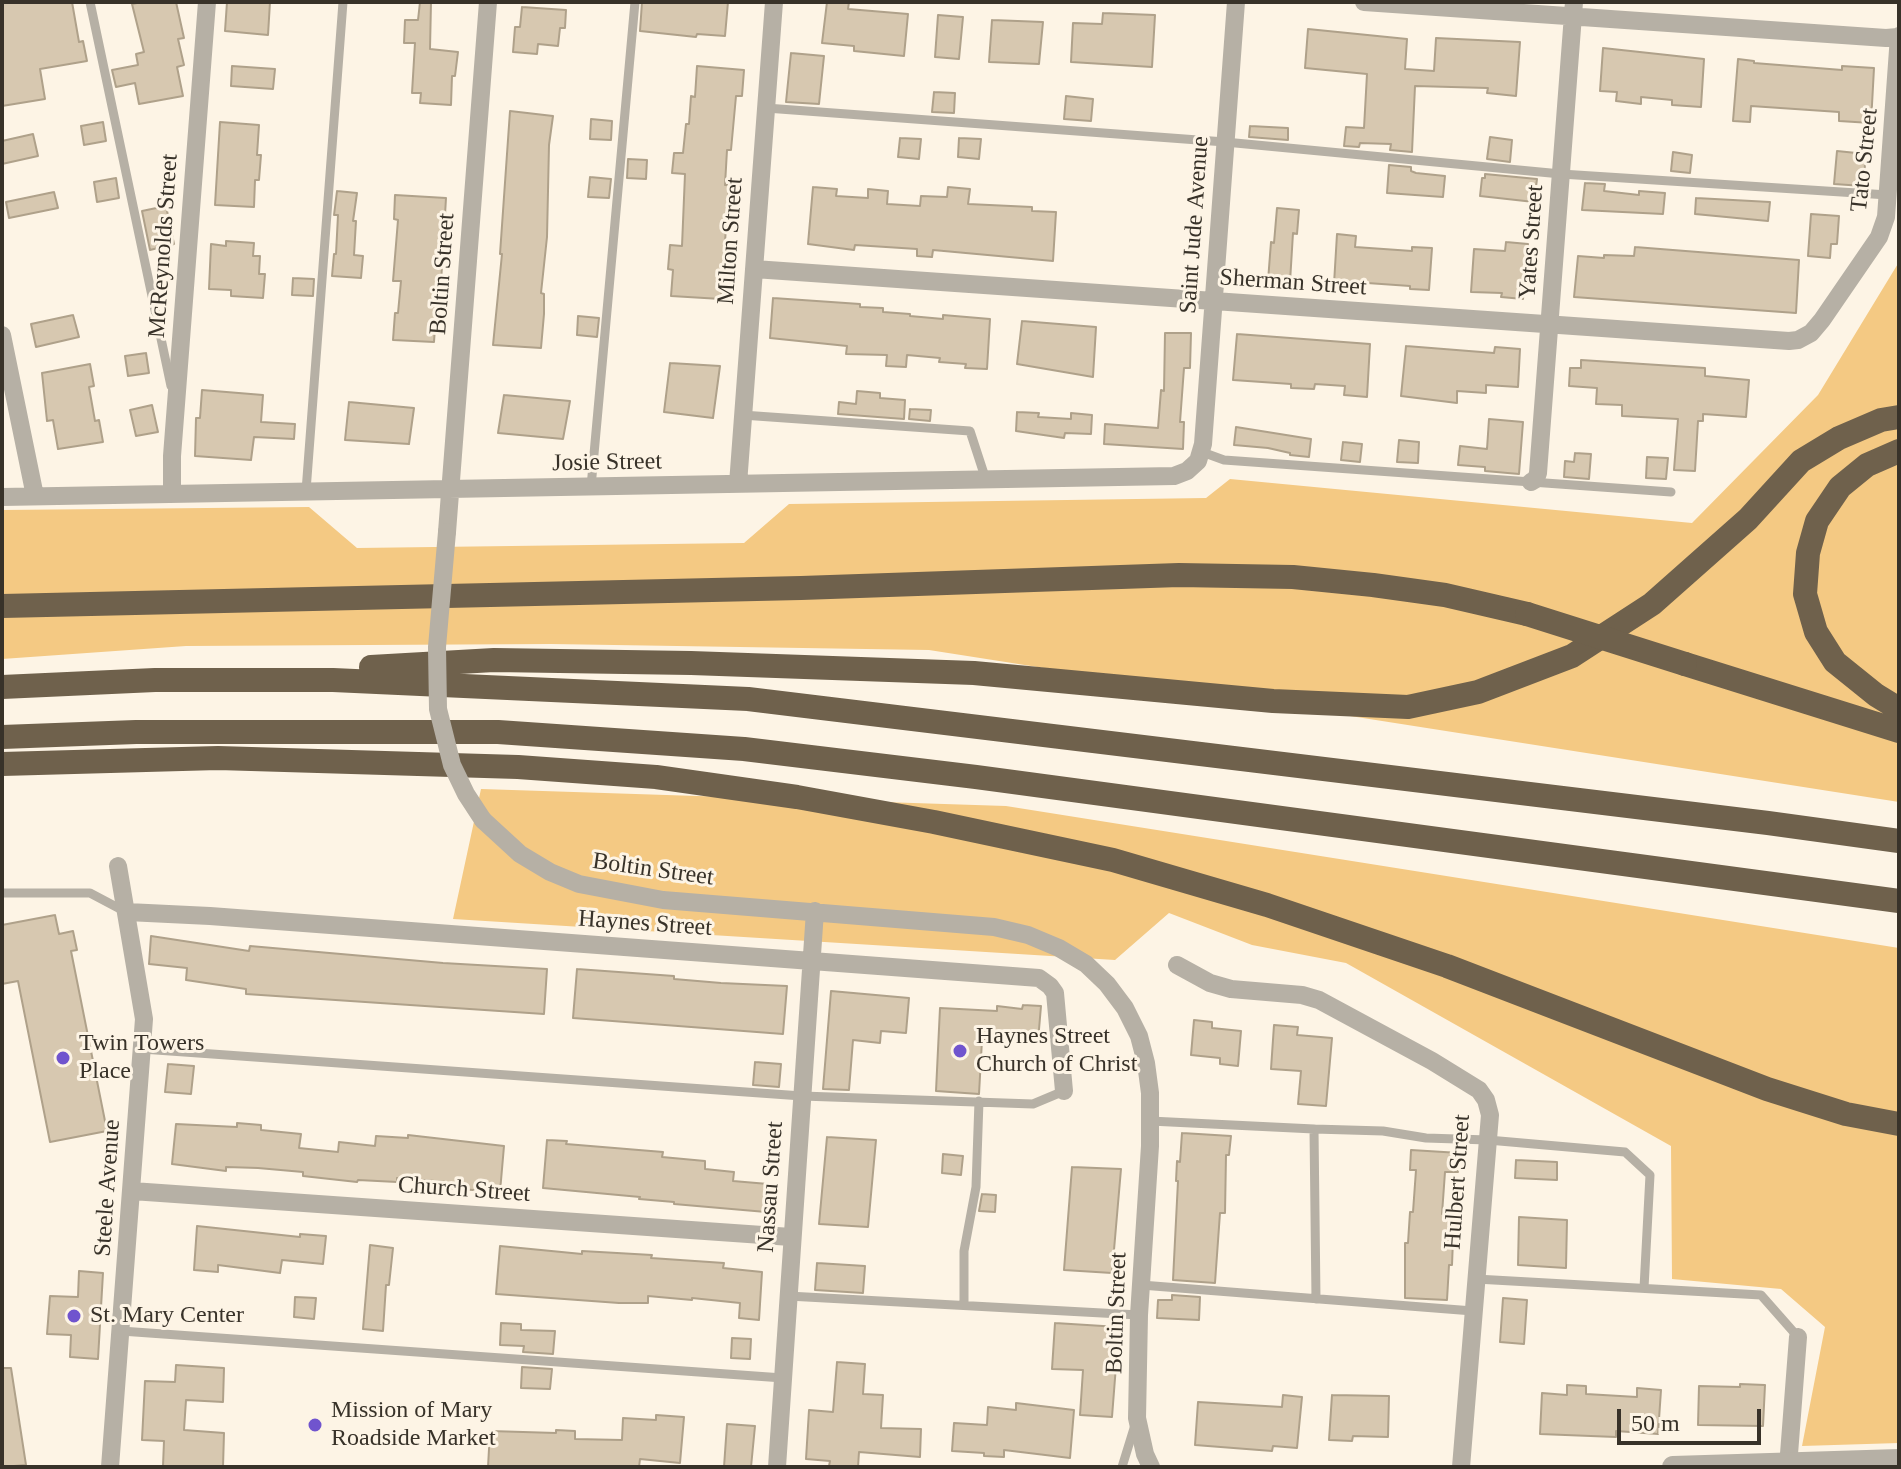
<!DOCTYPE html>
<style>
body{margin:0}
#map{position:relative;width:1901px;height:1469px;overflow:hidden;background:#fdf4e5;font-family:Georgia,serif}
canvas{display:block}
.frame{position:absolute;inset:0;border:4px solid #383229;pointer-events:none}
.scale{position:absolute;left:1617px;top:1409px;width:144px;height:36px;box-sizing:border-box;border:4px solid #383229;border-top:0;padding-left:10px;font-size:24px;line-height:28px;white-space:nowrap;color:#383229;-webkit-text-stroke:6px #fdf4e5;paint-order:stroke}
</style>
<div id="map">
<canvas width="1901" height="1469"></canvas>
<div class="frame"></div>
<div class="scale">50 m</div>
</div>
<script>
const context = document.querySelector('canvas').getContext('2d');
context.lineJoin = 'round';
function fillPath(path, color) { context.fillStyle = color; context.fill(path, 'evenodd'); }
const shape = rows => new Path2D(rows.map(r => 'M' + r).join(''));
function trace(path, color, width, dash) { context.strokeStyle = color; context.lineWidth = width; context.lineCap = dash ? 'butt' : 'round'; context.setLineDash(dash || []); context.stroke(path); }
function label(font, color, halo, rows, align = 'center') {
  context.font = font + ' Georgia,serif'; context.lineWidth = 6; context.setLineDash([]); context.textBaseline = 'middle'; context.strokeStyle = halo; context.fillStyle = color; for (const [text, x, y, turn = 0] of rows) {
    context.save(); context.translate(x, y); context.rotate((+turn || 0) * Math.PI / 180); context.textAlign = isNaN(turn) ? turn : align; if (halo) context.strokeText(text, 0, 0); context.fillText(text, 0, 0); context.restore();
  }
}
fillPath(shape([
 [1899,262,1899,802,929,650,551,644,186,646,2,659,2,510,309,507,357,548,744,543,789,504,1206,498,1230,479,1692,523,1818,395],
 [481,789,1006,806,1899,948,1899,1443,1802,1446,1825,1327,1781,1289,1672,1279,1671,1146,1346,963,1252,945,1169,913,1115,960,453,919]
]), '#f4c983');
const building = shape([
 [2,2,72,2,79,42,83,41,87,61,40,69,45,99,2,106,2,2],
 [142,2,176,2,184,38,178,39,184,65,177,67,183,96,139,104,135,83,116,87,112,70,138,65,136,54,144,52,132,4,142,2],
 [227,2,270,2,268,35,225,31,227,2],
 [420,2,431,2,430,49,458,52,455,76,452,76,451,105,420,103,421,93,412,93,415,43,404,43,405,20,418,20,420,2],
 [642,2,728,2,725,36,697,34,696,37,640,31,642,2],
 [827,2,849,2,848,9,908,14,904,56,854,51,854,46,822,43,827,2],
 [522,7,566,10,565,28,560,28,558,46,538,44,537,54,513,52,515,27,520,27,522,7],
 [1103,13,1155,15,1152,67,1071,62,1073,23,1102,24,1103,13],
 [938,15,963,17,959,59,935,57,938,15],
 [992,20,1043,22,1039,64,989,62,992,20],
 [1308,29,1407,39,1405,69,1434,71,1436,38,1520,42,1516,96,1487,93,1488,88,1415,86,1412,152,1390,150,1391,144,1360,143,1359,147,1344,146,1346,127,1364,128,1367,74,1305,68,1308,29],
 [1603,48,1704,59,1701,107,1672,105,1672,100,1641,97,1641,104,1616,101,1617,92,1600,91,1603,48],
 [791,53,824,56,819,104,786,102,791,53],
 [1738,59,1754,61,1754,63,1842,70,1842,66,1874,68,1871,123,1839,121,1839,112,1751,106,1750,122,1733,121,1738,59],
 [232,66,275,69,273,89,231,86,232,66],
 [697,66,744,70,742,96,736,96,731,150,727,150,725,185,729,185,721,299,671,296,673,270,668,269,670,245,682,246,685,174,672,173,674,153,683,153,686,124,689,124,691,96,695,97,697,66],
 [934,92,955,93,954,113,932,112,934,92],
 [1066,96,1093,99,1091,121,1064,119,1066,96],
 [510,111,553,116,549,145,547,237,541,293,544,294,544,314,541,348,493,345,502,254,500,254,510,111],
 [591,119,612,121,611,140,590,139,591,119],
 [103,122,106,141,84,145,81,126,103,122],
 [220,122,259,125,257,155,261,155,259,180,255,180,254,207,215,205,220,122],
 [1250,126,1288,128,1288,140,1249,137,1250,126],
 [33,134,38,156,2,164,2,141,33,134],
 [1490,137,1512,140,1510,162,1487,159,1490,137],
 [900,138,921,139,919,159,898,157,900,138],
 [959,138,981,139,979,159,958,157,959,138],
 [1837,151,1866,154,1863,186,1834,184,1837,151],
 [1673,152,1692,155,1690,173,1671,171,1673,152],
 [628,159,647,160,646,179,627,178,628,159],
 [1389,165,1411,167,1411,171,1416,173,1445,176,1443,197,1387,193,1389,165],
 [1485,174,1537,179,1534,202,1480,196,1482,178,1485,178,1485,174],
 [590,177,611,179,609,198,588,197,590,177],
 [116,178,119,198,97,202,94,182,116,178],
 [1585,183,1605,184,1604,191,1639,195,1639,191,1665,193,1663,214,1582,210,1585,183],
 [813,187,837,189,836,196,868,198,868,189,888,191,887,204,920,206,921,196,947,197,948,187,970,189,968,204,1032,207,1032,211,1056,212,1053,261,933,250,932,257,917,256,917,249,855,245,854,250,808,244,813,187],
 [337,191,357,193,353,221,356,221,354,255,363,256,361,278,332,276,334,254,336,254,338,215,334,215,337,191],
 [54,192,58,208,9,218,6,202,54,192],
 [395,195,446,198,441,283,438,283,434,342,393,340,395,313,398,313,401,281,393,281,398,220,394,219,395,195],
 [1696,198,1770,202,1768,221,1695,214,1696,198],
 [166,206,174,244,150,250,142,211,166,206],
 [1277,208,1299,210,1297,234,1293,233,1290,282,1268,281,1271,242,1274,243,1277,208],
 [1811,214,1839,216,1837,244,1831,244,1830,258,1808,256,1811,214],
 [1337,234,1356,236,1355,247,1412,251,1412,247,1432,248,1429,290,1410,289,1410,286,1353,282,1353,286,1334,284,1337,234],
 [226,241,254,243,253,256,260,256,259,274,265,274,263,298,231,296,231,290,209,289,211,244,226,246,226,241],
 [1506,242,1528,244,1523,299,1501,297,1502,293,1471,292,1474,249,1505,251,1506,242],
 [1635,247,1799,260,1796,313,1574,297,1578,256,1604,258,1604,255,1634,256,1635,247],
 [293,278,314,279,313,296,292,295,293,278],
 [773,298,860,304,860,307,883,308,883,312,910,314,910,316,943,319,943,315,990,319,987,369,965,368,966,364,939,362,940,358,907,355,906,367,886,366,887,355,846,354,847,346,770,338,773,298],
 [73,315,79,337,36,347,31,324,73,315],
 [578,316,599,318,597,337,577,335,578,316],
 [1022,321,1096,327,1093,377,1017,364,1022,321],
 [1165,333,1191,333,1190,368,1184,368,1180,422,1184,422,1183,449,1104,444,1105,424,1158,428,1161,390,1164,391,1165,333],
 [1237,334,1370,344,1367,397,1344,395,1345,386,1315,384,1314,389,1291,388,1291,384,1233,380,1237,334],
 [1406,346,1494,353,1495,347,1520,349,1518,387,1486,385,1486,393,1457,391,1457,403,1401,396,1406,346],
 [146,353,149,373,128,376,125,356,146,353],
 [1581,360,1705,368,1705,376,1749,380,1746,417,1703,414,1703,421,1698,421,1695,471,1674,470,1678,419,1622,416,1622,405,1596,404,1597,388,1569,386,1570,368,1581,368,1581,360],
 [670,363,720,366,713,418,664,412,670,363],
 [90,364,94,386,89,387,95,421,99,420,103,442,58,449,53,420,47,421,42,373,90,364],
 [202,390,263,395,261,422,295,424,294,439,254,437,251,460,195,456,196,418,200,418,202,390],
 [857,391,880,393,880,398,905,400,904,419,838,414,839,402,856,404,857,391],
 [504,395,570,401,563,439,498,433,504,395],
 [349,402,414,408,409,444,345,440,349,402],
 [152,405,158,432,136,436,130,410,152,405],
 [910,409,931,410,930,421,909,419,910,409],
 [1017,412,1039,413,1038,417,1071,419,1071,413,1092,415,1091,434,1065,433,1064,438,1016,431,1017,412],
 [1489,419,1523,422,1519,474,1485,471,1485,467,1458,465,1460,446,1487,449,1489,419],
 [1236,427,1311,439,1309,457,1290,455,1290,453,1268,448,1234,445,1236,427],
 [1399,440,1419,442,1418,463,1397,462,1399,440],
 [1343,442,1362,444,1360,462,1341,460,1343,442],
 [1575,453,1591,454,1589,479,1564,477,1565,461,1574,462,1575,453],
 [1647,457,1668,458,1666,479,1646,478,1647,457],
 [55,915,59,934,73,931,77,950,71,951,107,1131,50,1142,18,981,2,984,2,925,55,915],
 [151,936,249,951,250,946,443,963,547,969,544,1014,246,994,246,989,186,980,187,968,149,964,151,936],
 [577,969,674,976,674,979,721,983,787,986,783,1034,573,1018,577,969],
 [831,991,909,998,906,1033,881,1031,880,1043,853,1040,849,1090,823,1089,831,991],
 [1023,1005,1041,1006,1038,1041,982,1040,979,1094,936,1091,940,1008,997,1011,997,1006,1022,1009,1023,1005],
 [1194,1020,1212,1022,1212,1028,1241,1031,1238,1066,1220,1064,1220,1058,1191,1055,1194,1020],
 [1274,1025,1298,1027,1297,1035,1332,1038,1326,1106,1298,1104,1301,1071,1271,1069,1274,1025],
 [755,1062,781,1064,779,1087,753,1085,755,1062],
 [168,1064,194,1066,191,1094,165,1092,168,1064],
 [237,1123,261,1125,261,1130,301,1134,299,1148,338,1152,339,1142,375,1146,376,1136,408,1138,408,1135,504,1146,500,1192,446,1188,447,1182,397,1178,397,1182,358,1180,357,1182,303,1176,303,1172,258,1168,226,1167,226,1171,172,1164,176,1124,237,1127,237,1123],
 [1182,1133,1231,1136,1229,1155,1226,1155,1225,1213,1220,1213,1215,1283,1173,1280,1178,1181,1176,1181,1177,1161,1180,1162,1182,1133],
 [827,1137,876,1140,868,1227,819,1224,827,1137],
 [547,1140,567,1141,566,1144,663,1152,662,1157,705,1161,705,1169,734,1172,733,1181,768,1184,766,1212,674,1204,674,1202,639,1199,640,1197,543,1188,547,1140],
 [1411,1150,1460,1153,1458,1172,1445,1172,1442,1214,1454,1214,1452,1265,1449,1265,1447,1300,1405,1298,1405,1243,1408,1243,1410,1212,1413,1212,1416,1170,1410,1170,1411,1150],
 [943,1154,963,1156,961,1175,942,1173,943,1154],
 [1516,1160,1557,1162,1557,1180,1515,1178,1516,1160],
 [1072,1167,1121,1169,1112,1273,1064,1270,1072,1167],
 [982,1194,996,1195,995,1212,979,1211,982,1194],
 [1519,1217,1567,1220,1566,1268,1518,1265,1519,1217],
 [197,1226,300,1237,300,1234,326,1236,323,1264,282,1260,280,1273,218,1265,218,1272,194,1270,197,1226],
 [370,1245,393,1248,389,1285,386,1285,383,1331,363,1329,370,1245],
 [500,1246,582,1254,582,1251,652,1255,651,1258,724,1263,723,1268,762,1272,759,1320,739,1318,740,1303,692,1298,692,1300,648,1296,648,1303,619,1303,496,1294,500,1246],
 [817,1263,865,1266,863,1293,815,1290,817,1263],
 [79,1271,103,1273,98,1359,70,1357,71,1335,47,1334,50,1296,78,1297,79,1271],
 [1172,1295,1200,1297,1199,1320,1157,1318,1158,1300,1172,1300,1172,1295],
 [295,1297,316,1298,314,1319,294,1317,295,1297],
 [1503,1298,1527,1300,1524,1344,1500,1342,1503,1298],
 [501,1323,521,1324,521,1330,555,1331,553,1354,523,1352,524,1346,500,1345,501,1323],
 [1055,1323,1119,1327,1112,1417,1080,1415,1083,1370,1052,1369,1055,1323],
 [732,1338,751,1339,750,1359,731,1358,732,1338],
 [837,1362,865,1364,863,1394,883,1395,881,1428,921,1429,920,1457,859,1452,858,1467,829,1466,830,1461,806,1459,809,1410,833,1412,837,1362],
 [176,1365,224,1368,223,1402,186,1400,184,1430,224,1433,223,1467,163,1466,164,1441,142,1440,145,1381,175,1382,176,1365],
 [522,1367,552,1369,550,1389,521,1388,522,1367],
 [2,1368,11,1368,26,1465,2,1467,2,1368],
 [1740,1384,1765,1385,1763,1426,1698,1425,1699,1386,1740,1387,1740,1384],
 [1567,1385,1586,1386,1586,1394,1637,1397,1637,1388,1661,1390,1658,1434,1616,1431,1616,1437,1540,1434,1542,1393,1567,1395,1567,1385],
 [1283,1395,1302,1397,1297,1448,1273,1446,1272,1451,1195,1445,1198,1402,1282,1407,1283,1395],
 [1332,1395,1389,1396,1388,1437,1353,1436,1352,1441,1329,1440,1332,1395],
 [1016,1403,1074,1410,1070,1458,1004,1450,1004,1457,984,1456,984,1453,952,1451,954,1423,987,1425,988,1407,1016,1410,1016,1403],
 [656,1415,684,1417,680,1463,640,1459,639,1467,488,1467,490,1431,556,1433,556,1430,575,1431,575,1439,622,1440,623,1418,656,1420,656,1415],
 [727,1424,755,1426,751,1467,724,1467,727,1424]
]);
fillPath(building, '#d7c8b0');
trace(building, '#afa18a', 2);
trace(shape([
 [90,2,171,386],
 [766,108,1225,142,1561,174,1888,195],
 [742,415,970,431,986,480],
 [1202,452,1224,460,1671,492],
 [591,487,635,2],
 [306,491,343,2],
 [2,893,90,893,124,911],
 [142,1049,802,1096,1033,1104,1064,1091],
 [1150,1121,1314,1129,1316,1299],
 [1314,1129,1383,1131,1426,1138,1488,1140,1625,1152,1650,1175,1644,1288],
 [1476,1279,1761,1295,1798,1337],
 [1141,1285,1473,1311],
 [788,1296,1139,1315],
 [964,1305,964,1251,976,1187,979,1101],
 [121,1331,783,1378],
 [1122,1467,1135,1425]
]), '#b6b0a5', 9);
trace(shape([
 [1364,2,1886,38,1898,37],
 [754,269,1789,341,1798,340,1811,333,1822,320,1879,237,1886,217,1899,36],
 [2,335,35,496],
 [1531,482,1536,479,1538,473,1574,2],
 [738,484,774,2],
 [172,494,172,456,207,2],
 [2,497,1174,476,1187,471,1198,461,1203,444,1236,2],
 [447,532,488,2],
 [483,820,520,854,550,872,579,884,663,900,994,927,1028,935,1059,948,1086,964,1107,984,1125,1008,1139,1036,1146,1063,1150,1093,1150,1146,1139,1315,1137,1418,1145,1454,1151,1467],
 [127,912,210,916,1039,978,1050,986,1055,993,1064,1091],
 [1177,965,1210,983,1231,989,1302,995,1319,1000,1432,1061,1479,1090,1486,1100,1490,1115,1461,1467],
 [132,1191,791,1237],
 [110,1467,144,1019,118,866],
 [777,1467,815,911],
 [1788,1467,1798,1337]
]), '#b6b0a5', 18);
trace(shape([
 [1673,1467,1899,1460]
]), '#b6b0a5', 22);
trace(shape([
 [1899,451,1867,465,1840,487,1817,521,1808,553,1805,594,1816,632,1835,662,1876,695,1899,709],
 [2,606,801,588,1179,575,1293,577,1373,585,1445,595,1527,614],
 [1685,664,1899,731],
 [371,667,494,660,691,663,974,673,1273,701,1408,707,1478,692,1572,656,1652,604,1748,519,1801,461,1839,438,1881,420,1899,417],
 [2,687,155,680,333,680,748,699,1768,823,1899,841],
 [2,737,136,732,498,732,744,749,976,777,1899,901],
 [2,764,218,758,518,767,656,777,797,797,934,822,1113,860,1267,905,1447,966,1767,1089,1846,1114,1899,1124]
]), '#6f614c', 24);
trace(shape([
 [447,532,437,647,438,709,452,765,466,794,483,820]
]), '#b6b0a5', 18);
trace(shape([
 [1527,614,1685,664]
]), '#6f614c', 24);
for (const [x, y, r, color] of [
 [960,1051,8,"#7054ce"],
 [63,1058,8,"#7054ce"],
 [74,1316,8,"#7054ce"],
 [315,1425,8,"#7054ce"]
]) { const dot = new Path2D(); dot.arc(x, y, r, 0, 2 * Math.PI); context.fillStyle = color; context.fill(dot); trace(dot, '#fdf4e5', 3); }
label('24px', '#383229', '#fdf4e5', [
 ["Tato Street",1865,160,-84],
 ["Saint Jude Avenue",1195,225,-86],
 ["Milton Street",731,241,-86],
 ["Yates Street",1532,242,-86],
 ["McReynolds Street",164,246,-86],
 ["Boltin Street",443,274,-86],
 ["Sherman Street",1293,283,4],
 ["Josie Street",607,463,-1],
 ["Boltin Street",653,870,8],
 ["Haynes Street",645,924,4],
 ["Hulbert Street",1458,1182,-86],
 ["Nassau Street",771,1187,-86],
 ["Steele Avenue",108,1188,-86],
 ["Church Street",464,1190,4],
 ["Boltin Street",1117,1313,-88]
]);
label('24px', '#383229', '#fdf4e5', [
 ["Haynes Street",976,1037],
 ["Church of Christ",976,1065],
 ["Twin Towers",79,1044],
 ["Place",79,1072],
 ["St. Mary Center",90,1316],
 ["Mission of Mary",331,1411],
 ["Roadside Market",331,1439]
], 'left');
</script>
